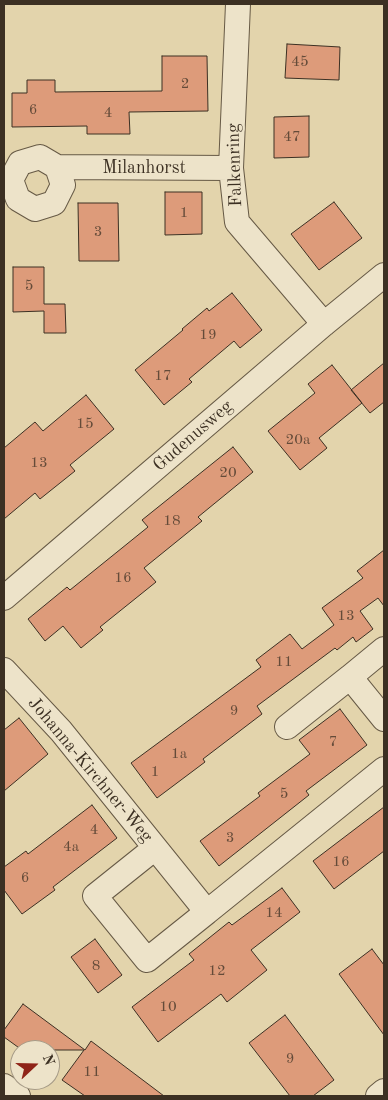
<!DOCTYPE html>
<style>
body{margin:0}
#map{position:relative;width:388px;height:1100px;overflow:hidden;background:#e3d4ac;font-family:"Old Standard TT",serif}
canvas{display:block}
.frame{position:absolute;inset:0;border:5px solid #3c3023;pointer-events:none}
.north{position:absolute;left:10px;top:1040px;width:50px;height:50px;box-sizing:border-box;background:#ede3c9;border:1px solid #a69b87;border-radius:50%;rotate:69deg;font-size:14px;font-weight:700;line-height:20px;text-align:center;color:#3c3023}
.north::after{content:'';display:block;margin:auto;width:18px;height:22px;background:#8f2418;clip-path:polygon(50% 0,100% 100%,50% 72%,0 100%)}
</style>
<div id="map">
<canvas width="388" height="1100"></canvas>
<div class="frame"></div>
<div class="north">N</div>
</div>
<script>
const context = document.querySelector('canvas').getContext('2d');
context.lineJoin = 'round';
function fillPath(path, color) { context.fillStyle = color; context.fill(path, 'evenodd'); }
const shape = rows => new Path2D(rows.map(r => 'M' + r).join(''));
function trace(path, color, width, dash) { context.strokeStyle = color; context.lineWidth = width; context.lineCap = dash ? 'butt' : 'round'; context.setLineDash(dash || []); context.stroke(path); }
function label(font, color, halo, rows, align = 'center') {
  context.font = font + ' "Old Standard TT",serif'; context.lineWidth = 4; context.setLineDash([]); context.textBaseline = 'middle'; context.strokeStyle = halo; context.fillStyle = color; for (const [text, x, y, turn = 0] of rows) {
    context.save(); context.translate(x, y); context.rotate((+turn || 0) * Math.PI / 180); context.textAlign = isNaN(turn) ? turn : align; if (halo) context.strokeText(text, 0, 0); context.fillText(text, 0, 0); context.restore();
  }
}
const building = shape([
 [287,44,340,47,339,80,285,78,287,44],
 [162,56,207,56,208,111,129,112,130,134,87,134,87,126,12,127,12,93,27,93,27,80,55,80,55,92,162,91,162,56],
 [309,116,309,157,274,158,274,117,309,116],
 [165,192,202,192,202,234,165,235,165,192],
 [334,202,362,238,319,270,291,234,334,202],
 [78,203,118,203,119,261,79,261,78,203],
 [13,267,44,267,44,304,65,304,66,333,44,333,44,311,13,312,13,267],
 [232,293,262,330,240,348,234,341,189,379,192,382,164,405,135,370,183,330,182,329,207,308,209,311,232,293],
 [384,363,384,402,370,413,351,390,384,363],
 [332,365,362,403,319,438,327,448,300,470,268,431,315,393,308,384,332,365],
 [86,395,114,429,70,465,75,471,40,499,35,493,4,519,4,448,35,422,43,431,86,395],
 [233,447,253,472,198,517,202,521,144,568,156,582,100,627,103,630,81,648,63,626,45,641,28,619,67,587,70,590,148,527,142,520,233,447],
 [384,550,384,606,378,598,360,611,373,629,356,642,353,637,337,650,335,648,257,706,262,714,203,759,205,762,157,798,131,763,261,667,256,660,290,634,302,649,334,625,322,608,363,578,357,571,384,550],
 [340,709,367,745,306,791,309,795,219,866,200,841,260,796,258,793,310,754,299,740,340,709],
 [19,718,48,754,4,791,4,730,19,718],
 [92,805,117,838,53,887,55,890,22,914,4,890,4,867,26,851,28,854,92,805],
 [384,807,384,851,334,889,313,861,384,807],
 [282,888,300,912,251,950,267,970,227,1002,221,994,158,1042,132,1007,194,960,189,954,229,922,232,925,282,888],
 [95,939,122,975,98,993,71,957,95,939],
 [372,949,384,965,384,1035,339,974,372,949],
 [23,1004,85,1050,91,1041,164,1096,85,1096,62,1080,84,1050,22,1050,4,1037,4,1030,23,1004],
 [285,1015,334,1080,313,1096,290,1096,249,1043,285,1015]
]);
fillPath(building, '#dd9b7a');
trace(building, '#3c3023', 1);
const minor = shape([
 [238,4,231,168,237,222,324,324],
 [57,167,40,157,20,163,11,180,18,199,35,209,54,203,63,185,57,167,231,168],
 [4,598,324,324,384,275],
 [384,649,350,677,384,719],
 [4,670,61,731,207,912,147,960,95,896,155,848],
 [287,727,350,677],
 [207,912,384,769],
 [4,1086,18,1096],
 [378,1096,384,1091]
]);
trace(minor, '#665945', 26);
trace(minor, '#ede3c9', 24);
label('15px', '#644b39', null, [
 ["45",300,62],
 ["2",185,84],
 ["6",33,110],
 ["4",108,113],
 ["47",292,137],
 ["1",184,213],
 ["3",98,232],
 ["5",29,286],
 ["19",208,335],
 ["17",163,376],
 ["15",85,424],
 ["20a",298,440],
 ["13",39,463],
 ["20",228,473],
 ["18",172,521],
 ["16",123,578],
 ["13",346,616],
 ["11",284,662],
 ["9",234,711],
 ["7",333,742],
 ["1a",179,754],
 ["1",155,772],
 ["5",284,794],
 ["4",94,830],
 ["3",230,838],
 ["4a",71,847],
 ["16",341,862],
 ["6",25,878],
 ["14",274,913],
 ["8",96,966],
 ["12",217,971],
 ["10",168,1007],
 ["9",290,1059],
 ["11",92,1072]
]);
label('18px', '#3c3023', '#ede3c9', [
 ["Falkenring",235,165,-92],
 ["Milanhorst",144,168],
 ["Gudenusweg",193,436,-41],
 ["Johanna-Kirchner-Weg",90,770,50]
]);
</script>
